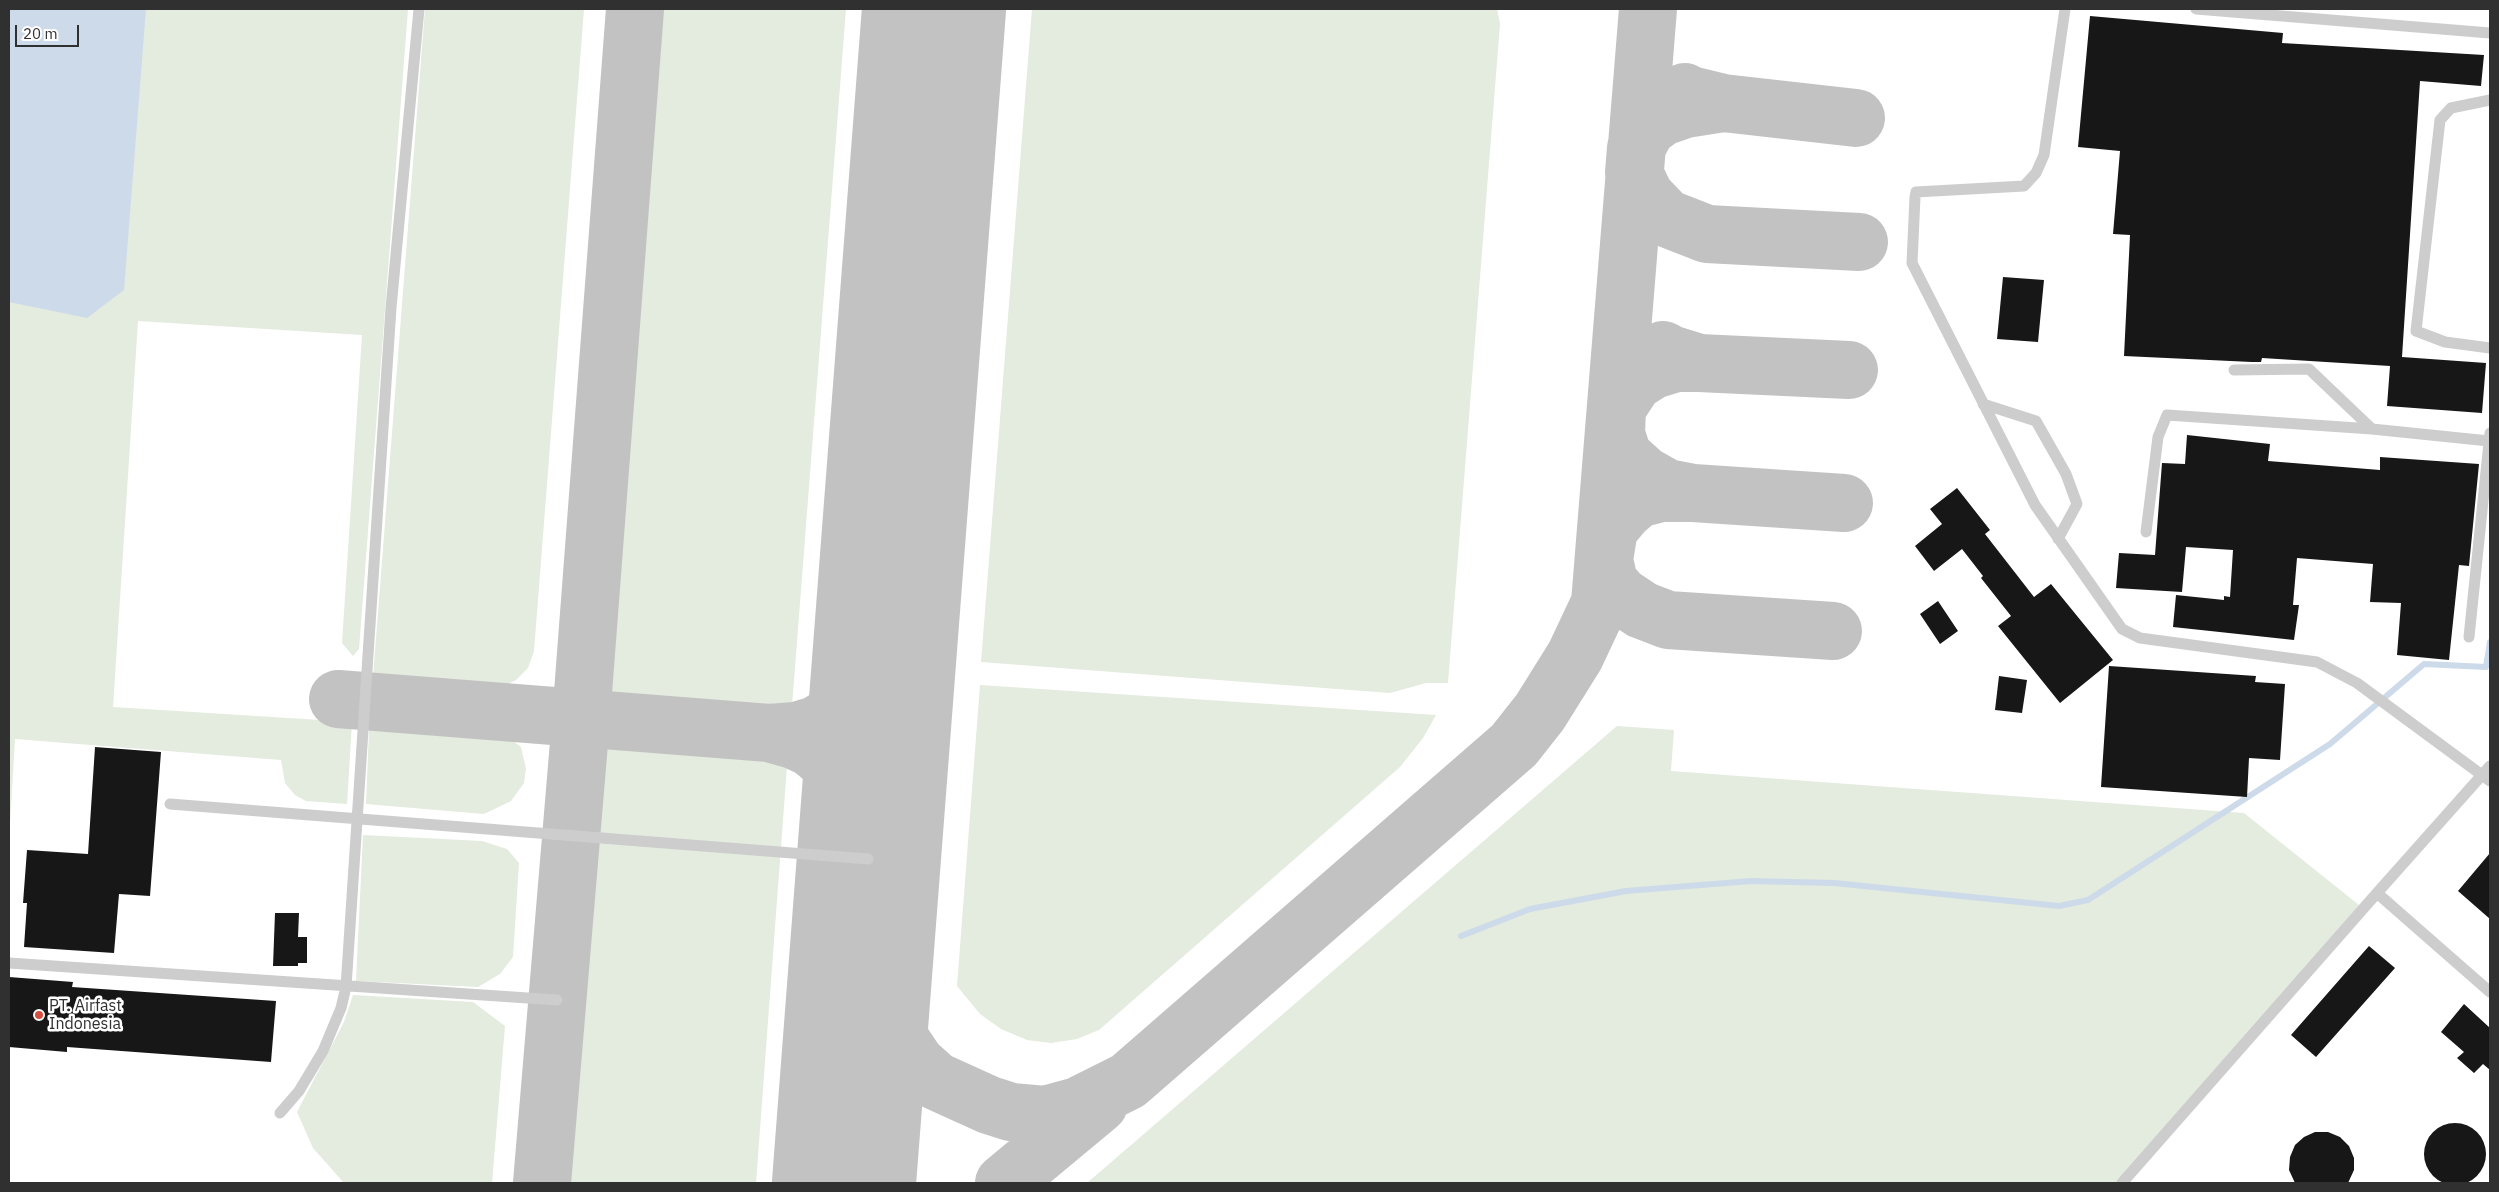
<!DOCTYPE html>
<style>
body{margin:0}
#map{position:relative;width:2499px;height:1192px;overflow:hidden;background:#fff;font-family:"IBM Plex Sans",sans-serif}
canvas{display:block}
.frame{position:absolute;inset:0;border:10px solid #303030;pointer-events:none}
.scale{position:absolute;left:15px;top:25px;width:64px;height:22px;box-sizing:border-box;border:2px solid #303030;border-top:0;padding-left:6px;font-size:15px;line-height:18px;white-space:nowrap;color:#303030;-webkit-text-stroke:4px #fff;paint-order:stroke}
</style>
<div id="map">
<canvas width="2499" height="1192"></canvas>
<div class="frame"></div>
<div class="scale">20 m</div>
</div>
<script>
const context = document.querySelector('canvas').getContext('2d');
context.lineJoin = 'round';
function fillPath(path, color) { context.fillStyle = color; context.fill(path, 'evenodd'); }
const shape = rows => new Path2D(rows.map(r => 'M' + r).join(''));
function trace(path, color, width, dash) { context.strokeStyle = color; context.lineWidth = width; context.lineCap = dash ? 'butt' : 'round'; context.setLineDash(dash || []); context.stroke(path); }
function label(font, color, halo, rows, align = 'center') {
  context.font = font + ' "IBM Plex Sans",sans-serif'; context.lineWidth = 5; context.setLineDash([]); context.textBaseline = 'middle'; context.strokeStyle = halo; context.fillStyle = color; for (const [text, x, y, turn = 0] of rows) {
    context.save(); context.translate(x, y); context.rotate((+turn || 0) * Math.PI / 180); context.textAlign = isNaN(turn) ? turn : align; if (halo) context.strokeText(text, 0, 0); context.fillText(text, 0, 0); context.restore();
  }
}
fillPath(shape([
 [9,9,408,9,359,649,353,656,342,643,362,335,138,321,113,707,352,722,347,804,306,801,295,795,285,783,281,760,15,739,9,841],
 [425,9,584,9,534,651,528,668,516,680,504,686,373,677],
 [635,9,846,9,790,732,770,734,789,739,756,1183,542,1183,581,719],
 [1032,9,1497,9,1500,24,1448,683,1426,683,1390,693,981,662],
 [980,685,1436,715,1423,738,1400,767,1099,1030,1077,1039,1051,1043,1027,1040,1001,1029,980,1014,957,986],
 [1617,726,1674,730,1671,771,2244,813,2359,905,2123,1183,1087,1183],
 [369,730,509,738,521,747,526,769,524,783,511,801,484,814,366,804],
 [363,835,482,841,507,849,519,863,513,957,500,974,478,987,356,981],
 [353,995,473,1002,505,1026,492,1183,344,1183,313,1148,297,1112,344,1022]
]), '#e4ebdf');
fillPath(shape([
 [9,9,146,9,124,290,87,318,9,302]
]), '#cddae9');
trace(shape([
 [1461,936,1530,909,1626,891,1751,881,1834,883,2059,906,2088,900,2330,744,2424,664,2486,667,2490,642]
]), '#cddae9', 6);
trace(shape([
 [1685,92,1690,95,1723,103,1856,118],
 [1723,103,1685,109,1662,117,1647,128,1636,148,1634,173,1645,196,1666,218,1707,234,1859,242],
 [1663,350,1670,354,1699,363,1849,370],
 [1699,363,1676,363,1653,370,1634,382,1617,408,1616,434,1623,456,1644,475,1667,488,1693,493,1844,503],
 [1693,493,1661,493,1638,499,1624,511,1609,529,1604,560,1609,582,1621,596,1642,610,1668,620,1833,631],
 [338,699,769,733],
 [869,843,860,803,841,773,811,748,794,740,769,733,796,731,816,725,839,711,857,696,884,655],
 [864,911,875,992,883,1014,916,1063,936,1081,989,1105,1011,1112,1045,1115,1078,1106,1128,1081,1514,745,1540,712,1575,656,1600,603,1648,9],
 [542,1183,581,719,635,9],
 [843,1183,844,1182],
 [1004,1183,1099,1104]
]), '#c2c2c2', 58);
trace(shape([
 [844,1183,934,9]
]), '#c2c2c2', 144);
fillPath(shape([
 [2090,16,2283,33,2282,43,2484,55,2481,86,2420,81,2402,357,2486,363,2482,413,2387,406,2390,366,2262,358,2261,362,2252,362,2124,356,2130,235,2113,234,2120,151,2078,147],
 [2003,277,2044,280,2038,342,1997,339],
 [2187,435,2270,444,2268,461,2380,470,2380,457,2479,464,2469,566,2459,565,2449,660,2397,655,2401,603,2370,602,2373,564,2297,558,2293,605,2299,605,2294,640,2173,627,2176,595,2224,600,2224,596,2230,597,2233,550,2186,547,2182,592,2116,588,2119,553,2155,555,2162,463,2185,464],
 [1957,488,1990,530,1985,534,2034,597,2051,584,2113,660,2060,703,1998,626,2011,616,1981,578,1983,576,1962,549,1934,571,1915,546,1942,524,1930,509],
 [1938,601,1958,631,1940,644,1920,614],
 [2109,666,2256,676,2255,682,2285,684,2280,760,2249,758,2247,797,2101,787],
 [1999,676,2027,680,2022,713,1995,710],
 [95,747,161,752,150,896,119,894,114,953,24,947,27,903,23,903,27,850,88,854],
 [2490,853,2490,919,2458,891],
 [275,913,299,913,298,937,307,937,307,963,298,963,298,966,273,966],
 [2369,946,2395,968,2316,1057,2291,1035],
 [9,977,73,982,72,987,276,1001,271,1062,67,1047,67,1052,9,1047],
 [2464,1004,2490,1028,2490,1070,2483,1064,2474,1073,2457,1058,2464,1052,2441,1032],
 '2424 1154a31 31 0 1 1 62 0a31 31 0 1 1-62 0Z',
 [2315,1132,2328,1132,2340,1137,2349,1146,2354,1158,2354,1170,2348,1183,2295,1183,2289,1170,2290,1157,2295,1145,2304,1137]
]), '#171717');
trace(shape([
 [2065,9,2044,155,2036,173,2024,186,1916,192,1915,197,1912,263,2035,505,2122,629,2140,638,2317,662,2357,683,2490,781],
 [2196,9,2490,33],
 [2490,100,2451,108,2440,120,2416,331,2445,342,2490,348],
 [2234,370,2309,369,2372,429],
 [1983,404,2036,421,2066,474,2077,504,2058,539],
 [2146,532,2158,437,2167,415,2372,429,2489,441],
 [2469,637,2490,433],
 [2490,766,2377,893,2490,992],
 [170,804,868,859],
 [9,963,557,1000],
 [280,1113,299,1091,323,1051,341,1008,346,987,391,308,419,9],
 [2122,1183,2377,893]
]), '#cdcdcd', 11);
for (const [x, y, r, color] of [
 [39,1015,5,"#d64d42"]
]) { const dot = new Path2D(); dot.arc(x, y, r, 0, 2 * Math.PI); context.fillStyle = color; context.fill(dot); trace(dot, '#fff', 2); }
label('16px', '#303030', '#fff', [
 ["PT. Airfast",49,1006],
 ["Indonesia",49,1024]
], 'left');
</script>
